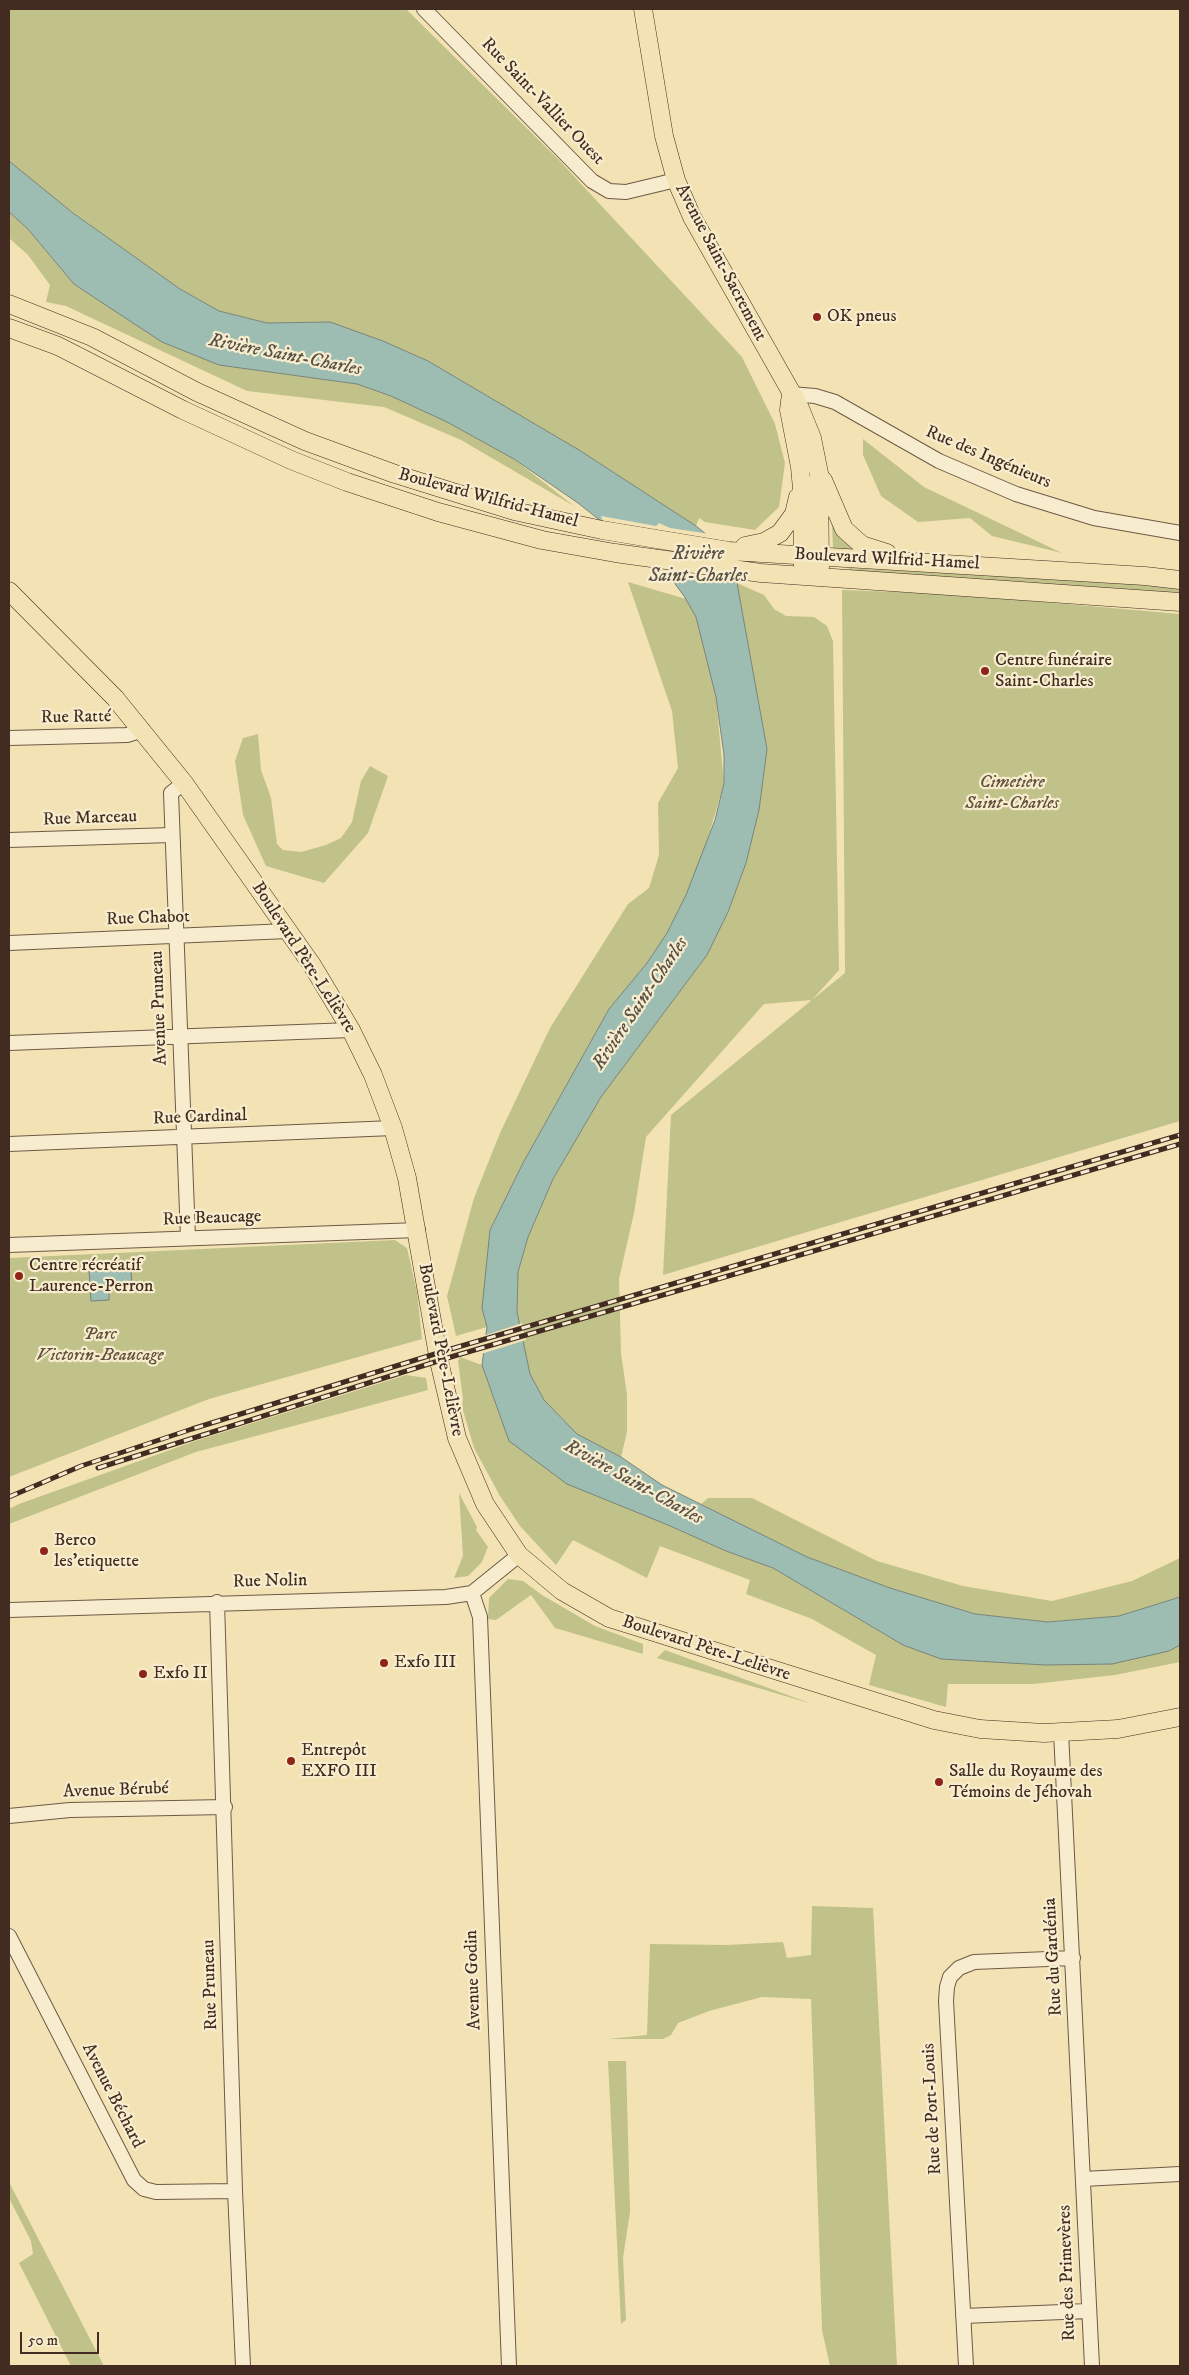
<!DOCTYPE html>
<meta charset="utf-8">
<style>
body{margin:0}
#map{position:relative;width:1189px;height:2375px;overflow:hidden;background:#f3e3b4;font-family:"IM FELL DW Pica",serif}
canvas{display:block}
.frame{position:absolute;inset:0;border:10px solid #422b21;pointer-events:none}
.scale{position:absolute;left:20px;top:2332px;width:79px;height:22px;box-sizing:border-box;border:2px solid #422b21;border-top:0;padding-left:6px;font-size:15px;line-height:18px;white-space:nowrap;color:#422b21;-webkit-text-stroke:4px #f7edce;paint-order:stroke}
</style>
<div id="map">
<canvas width="1189" height="2375"></canvas>
<div class="frame"></div>
<div class="scale">50 m</div>
</div>
<script>
const context = document.querySelector('canvas').getContext('2d');
context.lineJoin = 'round';
function fillPath(path, color) { context.fillStyle = color; context.fill(path, 'evenodd'); }
const shape = rows => new Path2D(rows.map(r => 'M' + r).join(''));
function trace(path, color, width, dash) { context.strokeStyle = color; context.lineWidth = width; context.lineCap = dash ? 'butt' : 'round'; context.setLineDash(dash || []); context.stroke(path); }
function label(font, color, halo, rows, align = 'center') {
  context.font = font + ' "IM FELL DW Pica",serif'; context.lineWidth = 4.5; context.setLineDash([]); context.textBaseline = 'middle'; context.strokeStyle = halo; context.fillStyle = color; for (const [text, x, y, turn = 0] of rows) {
    context.save(); context.translate(x, y); context.rotate((+turn || 0) * Math.PI / 180); context.textAlign = isNaN(turn) ? turn : align; if (halo) context.strokeText(text, 0, 0); context.fillText(text, 0, 0); context.restore();
  }
}
fillPath(shape([
 [9,9,406,9,558,159,742,357,775,424,785,463,779,507,755,530,705,522,699,518,696,526,579,450,428,361,383,341,330,322,267,323,219,311,180,289,43,191,9,161],
 [9,212,27,228,74,284,95,298,219,365,357,384,391,396,447,422,514,459,574,506,461,440,384,407,247,391,66,306,46,302,50,285,28,255,9,238],
 [863,439,924,487,1062,553,992,536,970,518,918,522,881,496,863,455],
 [832,523,852,546,857,553,833,549],
 [849,568,1141,584,1180,588,1180,596,849,572],
 [628,582,686,599,696,617,716,697,724,783,703,855,686,895,667,933,647,963,609,1009,523,1163,490,1230,483,1311,487,1327,456,1336,447,1296,474,1198,500,1133,550,1028,628,904,649,888,659,855,658,803,678,768,672,711],
 [737,583,764,595,774,609,786,616,814,617,827,626,833,641,839,970,812,1000,764,1004,646,1137,634,1213,619,1279,621,1353,627,1395,627,1432,621,1457,577,1434,544,1400,530,1374,517,1312,518,1272,528,1237,553,1179,601,1097,707,955,728,912,746,863,759,810,767,749],
 [842,590,952,594,1180,614,1180,1121,663,1275,671,1115,845,973],
 [258,734,261,770,271,798,277,844,283,850,301,852,326,845,341,838,352,822,361,781,370,766,388,776,368,833,324,883,266,866,243,815,235,761,243,738],
 [395,1240,407,1248,417,1292,422,1339,209,1399,9,1477,9,1258],
 [460,1357,482,1365,509,1441,668,1525,726,1551,773,1568,903,1645,1169,1651,1180,1645,1180,1662,1115,1675,1033,1684,948,1684,946,1707,869,1685,876,1655,812,1619,746,1594,750,1580,660,1546,647,1578,573,1540,556,1565,520,1526,500,1496,474,1448,462,1407,463,1399,458,1361],
 [406,1375,426,1378,428,1390,196,1452,9,1524,9,1509,19,1504,195,1441],
 [459,1493,477,1527,476,1530,488,1547,482,1562,468,1576,454,1578,463,1556],
 [708,1498,752,1498,877,1561,963,1586,1052,1601,1132,1581,1180,1558,1180,1597,1119,1616,1048,1622,975,1614,890,1588,807,1557,701,1504],
 [508,1579,523,1581,542,1595,595,1626,643,1644,643,1654,555,1628,531,1595,496,1620,488,1619,489,1598],
 [665,1650,812,1704,657,1658],
 [812,1906,873,1908,897,2366,830,2366,822,2330,811,1999,762,1997,709,2011,678,2023,671,2035,663,2039,608,2039,647,2035,650,1944,727,1945,783,1942,787,1958,811,1955],
 [608,2061,626,2061,630,2212,623,2258,626,2320,621,2324],
 [9,2182,104,2366,71,2366,19,2263,33,2254,31,2241,9,2198]
]), '#c0c28a');
const water = shape([
 [9,161,73,213,180,289,219,311,267,323,330,322,383,341,428,361,579,450,696,526,723,548,737,583,767,749,759,810,746,863,728,912,707,955,601,1097,553,1179,528,1237,518,1272,517,1312,530,1374,544,1400,577,1434,621,1457,662,1485,807,1557,890,1588,975,1614,1048,1622,1119,1616,1180,1597,1180,1645,1169,1651,1112,1664,1045,1665,941,1659,903,1645,773,1568,726,1551,668,1525,567,1484,509,1441,482,1365,487,1327,482,1308,490,1230,523,1163,609,1009,647,963,667,933,686,895,715,820,724,783,724,755,716,697,696,617,684,596,667,573,578,503,514,459,447,422,391,396,357,384,219,365,162,342,95,298,74,284,27,228,9,212,9,161],
 [131,1269,132,1286,109,1287,109,1300,91,1301,89,1271,131,1269]
]);
fillPath(water, '#9dbdb3');
trace(water, '#798379', 1);
fillPath(shape([
 [601,516,656,526,659,523,670,528,710,534,723,545,738,582,706,579,703,582,692,577,662,573,605,527],
 [522,1323,526,1340,481,1354,483,1336]
]), '#f3e3b4');
const minor = shape([
 [424,9,592,181,609,191,626,192,676,180],
 [791,394,815,396,835,402,939,461,1016,494,1094,518,1180,533],
 [9,738,127,735,143,730],
 [184,783,171,793,188,1238],
 [9,840,172,835],
 [9,943,288,931],
 [9,1043,351,1030],
 [9,1144,393,1128],
 [9,1245,418,1230],
 [472,1593,480,1617,509,2366],
 [217,1602,235,2191,243,2366],
 [9,1610,446,1597,472,1593,519,1555],
 [1061,1732,1092,2366],
 [9,1816,70,1810,225,1807],
 [9,1936,134,2180,144,2189,156,2192,235,2191],
 [1083,2179,1180,2174],
 [963,2316,1088,2311],
 [966,2366,946,2001,947,1987,950,1977,959,1968,974,1962,1073,1958]
]);
const major = shape([
 [643,9,664,136,676,180,692,217,799,406,812,438,819,473,820,567],
 [9,304,92,337,197,392,305,441,395,474,514,511,602,530,729,551,1145,576,1180,580],
 [9,328,58,346,183,410,291,460,347,482,438,512,542,540,615,553,761,573,1180,602],
 [791,394,789,410,800,467,802,489,803,567],
 [823,480,844,529,862,545,887,553],
 [745,546,764,542,780,533,794,514,798,497],
 [9,591,115,698,184,783,312,965,351,1030,373,1075,393,1128,407,1178,439,1361,457,1438,485,1504,519,1555,562,1591,609,1618,934,1720,980,1729,1044,1733,1118,1729,1180,1717]
]);
trace(minor, '#6e5946', 16);
trace(major, '#422b21', 19);
trace(minor, '#f7edce', 14);
trace(major, '#f3e3b4', 18);
const rail = shape([
 [98,1468,454,1356,1180,1144],
 [9,1497,81,1466,192,1429,451,1349,1180,1135]
]);
trace(rail, '#422b21', 5);
trace(rail, '#f7edce', 3, [9]);
for (const [x, y, r, color] of [
 [817,317,5,"#8f2418"],
 [985,671,5,"#8f2418"],
 [19,1276,5,"#8f2418"],
 [44,1551,5,"#8f2418"],
 [384,1663,5,"#8f2418"],
 [143,1674,5,"#8f2418"],
 [291,1761,5,"#8f2418"],
 [939,1782,5,"#8f2418"]
]) { const dot = new Path2D(); dot.arc(x, y, r, 0, 2 * Math.PI); context.fillStyle = color; context.fill(dot); trace(dot, '#f7edce', 2); }
label('18px', '#422b21', '#f7edce', [
 ["Rue Saint-Vallier Ouest",542,102,46],
 ["Avenue Saint-Sacrement",720,263,62],
 ["Rue des Ingénieurs",988,458,23],
 ["Boulevard Wilfrid-Hamel",488,499,15],
 ["Boulevard Wilfrid-Hamel",887,560,3],
 ["Rue Ratté",76,718,-1],
 ["Rue Marceau",90,819,-2],
 ["Rue Chabot",148,919,-2],
 ["Boulevard Père-Lelièvre",303,958,57],
 ["Avenue Pruneau",160,1008,-92],
 ["Rue Cardinal",200,1118,-2],
 ["Rue Beaucage",212,1219,-2],
 ["Boulevard Père-Lelièvre",440,1350,79],
 ["Rue Nolin",270,1582,-1],
 ["Boulevard Père-Lelièvre",706,1649,18],
 ["Avenue Bérubé",116,1791,-2],
 ["Rue du Gardénia",1054,1957,-93],
 ["Avenue Godin",474,1980,-92],
 ["Rue Pruneau",211,1985,-92],
 ["Avenue Béchard",112,2096,63],
 ["Rue de Port-Louis",933,2109,-93],
 ["Rue des Primevères",1068,2273,-92]
]);
label('18px', '#422b21', '#f7edce', [
 ["OK pneus",827,317],
 ["Centre funéraire",995,661],
 ["Saint-Charles",995,682],
 ["Centre récréatif",29,1266],
 ["Laurence-Perron",29,1287],
 ["Berco",54,1541],
 ["les'etiquette",54,1562],
 ["Exfo III",394,1663],
 ["Exfo II",153,1674],
 ["Entrepôt",301,1751],
 ["EXFO III",301,1772],
 ["Salle du Royaume des",949,1772],
 ["Témoins de Jéhovah",949,1793]
], 'left');
label('italic 18px', '#62513b', '#f7edce', [
 ["Cimetière",1012,783],
 ["Saint-Charles",1012,804],
 ["Parc",100,1335],
 ["Victorin-Beaucage",100,1356]
]);
label('italic 19px', '#595046', '#f7edce', [
 ["Rivière Saint-Charles",285,356,11],
 ["Rivière",698,555],
 ["Saint-Charles",698,577],
 ["Rivière Saint-Charles",641,1004,-56],
 ["Rivière Saint-Charles",633,1483,29]
]);
</script>
